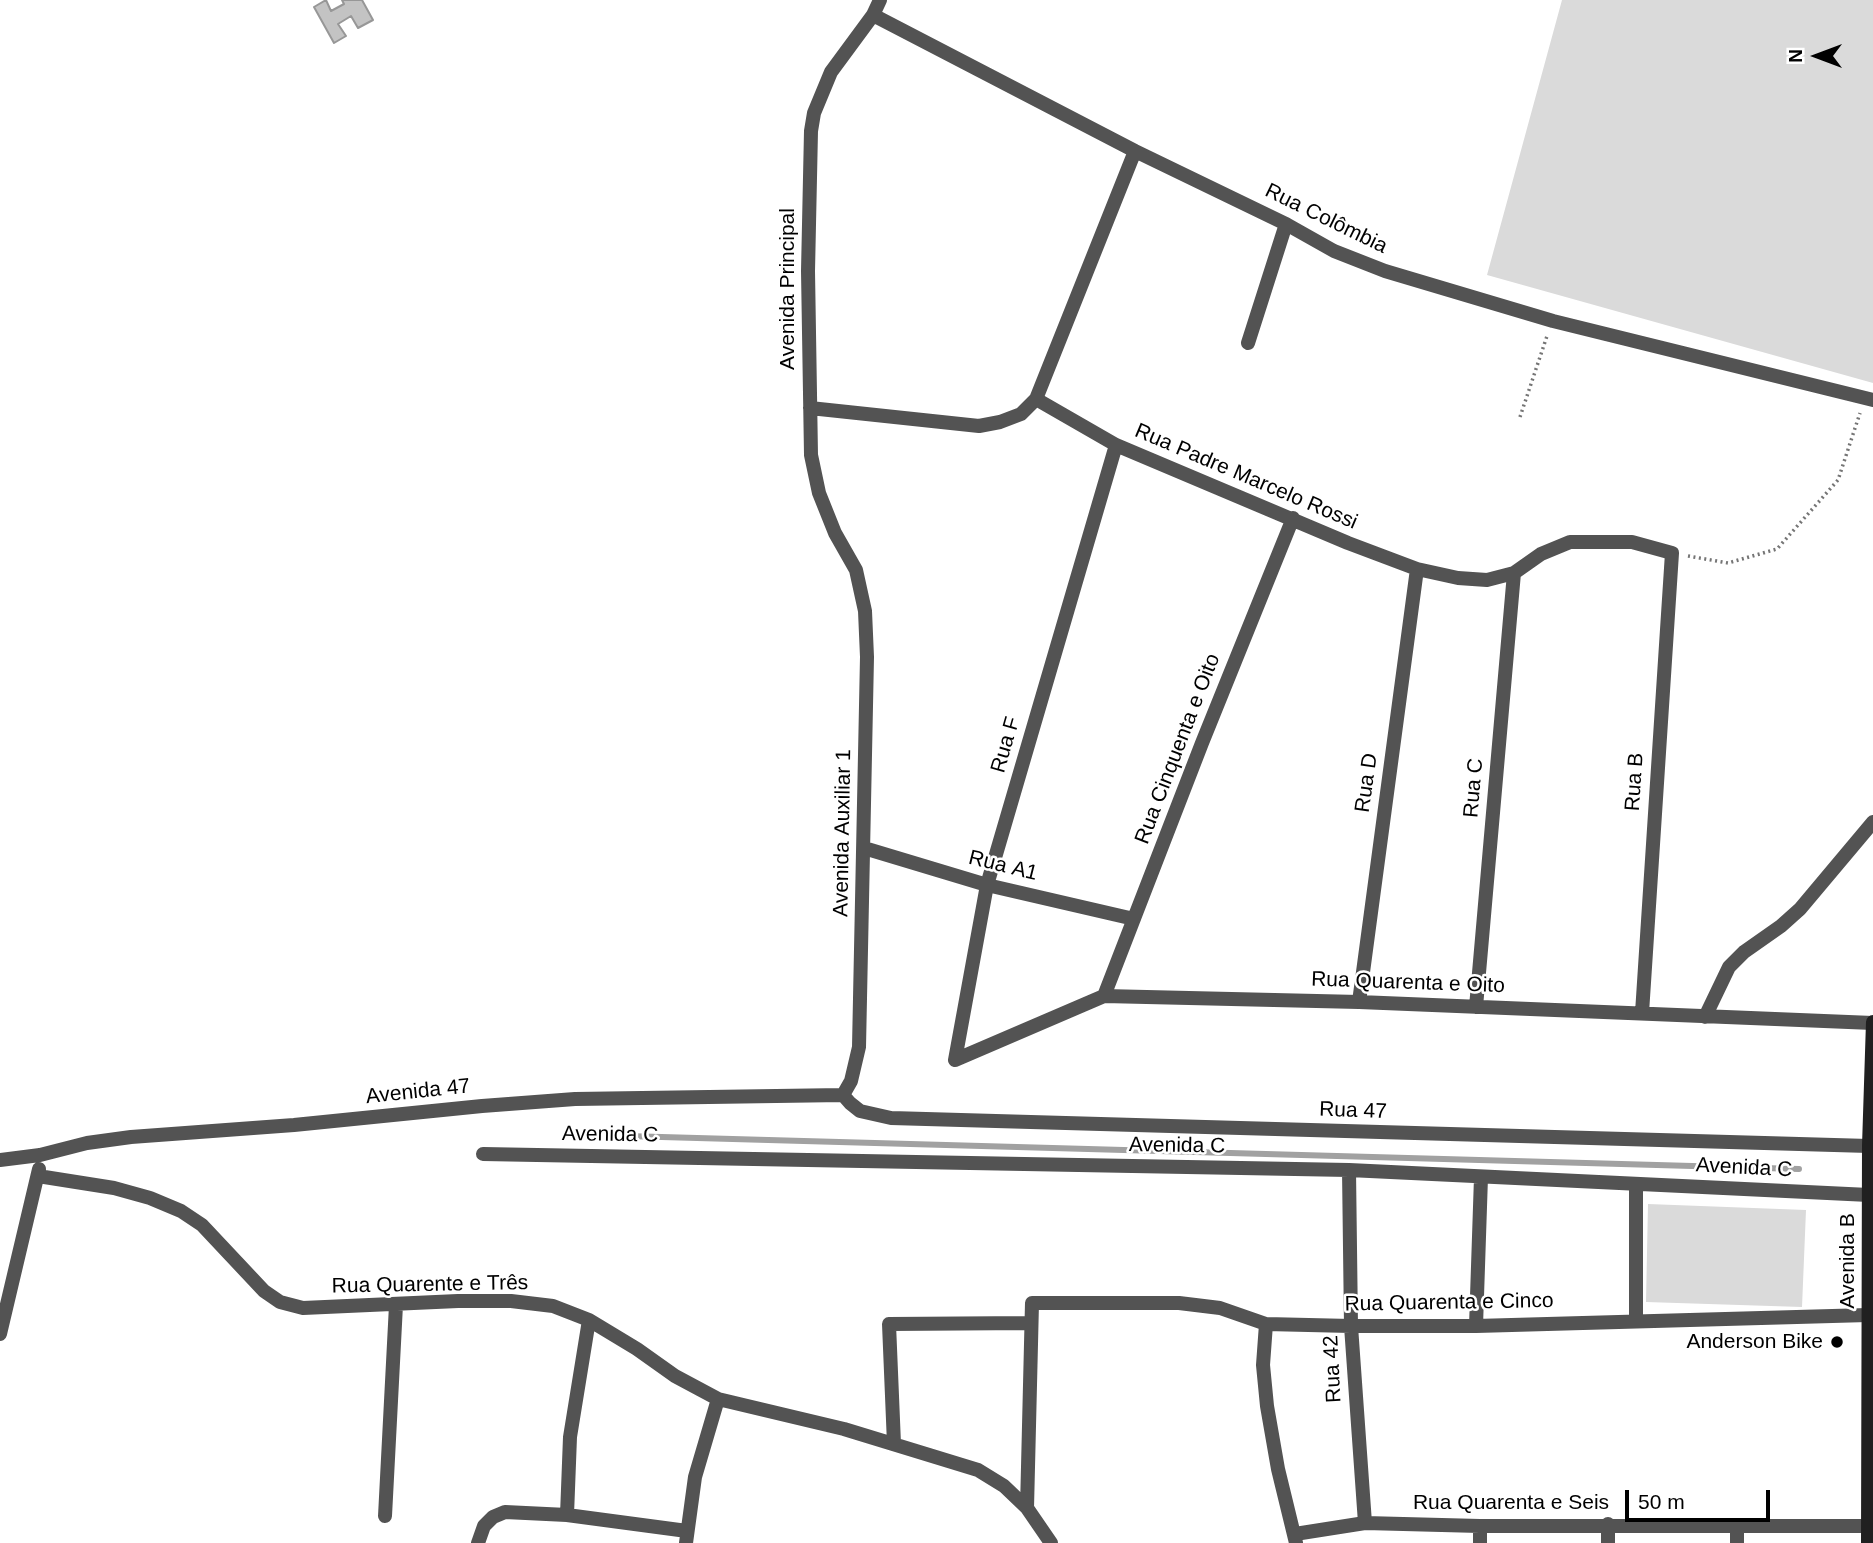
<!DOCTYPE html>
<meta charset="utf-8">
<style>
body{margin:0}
#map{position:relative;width:1873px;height:1543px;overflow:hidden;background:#fff;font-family:Arial,sans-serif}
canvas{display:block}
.north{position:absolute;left:1782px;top:21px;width:70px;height:70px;-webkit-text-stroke:5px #fff;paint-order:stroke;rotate:270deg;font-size:19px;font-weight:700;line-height:28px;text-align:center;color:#000}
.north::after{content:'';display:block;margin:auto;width:24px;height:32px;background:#000;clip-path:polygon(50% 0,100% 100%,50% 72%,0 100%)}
.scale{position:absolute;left:1625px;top:1490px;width:145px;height:32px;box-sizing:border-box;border:4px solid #000;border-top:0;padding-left:9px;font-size:21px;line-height:24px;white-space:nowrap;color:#000;-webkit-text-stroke:5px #fff;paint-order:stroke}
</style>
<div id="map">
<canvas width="1873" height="1543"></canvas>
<div class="north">N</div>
<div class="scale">50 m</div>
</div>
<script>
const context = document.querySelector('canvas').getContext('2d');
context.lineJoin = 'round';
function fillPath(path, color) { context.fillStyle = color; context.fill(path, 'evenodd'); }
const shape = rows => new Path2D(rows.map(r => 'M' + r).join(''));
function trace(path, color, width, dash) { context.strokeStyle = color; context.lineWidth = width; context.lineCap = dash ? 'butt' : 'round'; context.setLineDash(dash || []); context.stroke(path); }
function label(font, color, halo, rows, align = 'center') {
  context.font = font + ' Arial,sans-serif'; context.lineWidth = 5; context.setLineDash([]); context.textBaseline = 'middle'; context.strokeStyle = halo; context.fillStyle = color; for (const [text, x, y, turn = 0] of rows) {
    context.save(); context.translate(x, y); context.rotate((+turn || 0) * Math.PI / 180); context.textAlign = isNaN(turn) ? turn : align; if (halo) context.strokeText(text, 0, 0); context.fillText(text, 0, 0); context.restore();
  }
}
fillPath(shape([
 [1562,0,1873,0,1873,383,1487,275],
 [1648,1204,1806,1210,1802,1307,1646,1302]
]), '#dadada');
trace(shape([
 [626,1136,1799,1169]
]), '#a1a1a1', 6);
const building = shape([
 [326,0,331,11,344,4,342,0,362,0,373,20,358,28,351,16,338,24,346,36,334,43,314,7,326,0]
]);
fillPath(building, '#c3c3c3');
trace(building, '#979797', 2);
trace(shape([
 [1520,417,1547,336],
 [1688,556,1728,563,1777,549,1838,480,1860,413]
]), '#757575', 3.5, [2, 3.5]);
trace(shape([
 [873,15,1135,151,1286,224,1334,251,1385,271,1553,321,1873,400],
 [1248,343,1286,224],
 [1036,399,1135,151],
 [810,408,979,426,1000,422,1021,414,1036,399,1116,445,1348,543,1417,569,1458,578,1487,580,1514,573,1541,554,1570,542,1632,542,1672,553,1642,1013],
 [864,848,987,885,1134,919],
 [1104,996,1202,743,1293,518],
 [1359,1002,1417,569],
 [1476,1007,1514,573],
 [1705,1017,1729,967,1744,952,1781,926,1800,909,1873,822],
 [955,1060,1104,996,1359,1002,1873,1023],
 [955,1060,987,885,1116,445],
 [843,1095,851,1081,859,1047,867,657,865,611,856,570,835,533,819,493,811,455,808,271,811,131,814,113,831,72,873,15,880,0],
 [843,1095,850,1103,860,1111,891,1118,1869,1146],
 [483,1154,1349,1170,1869,1195],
 [0,1160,40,1155,87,1143,131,1137,294,1125,482,1106,575,1099,843,1095],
 [1349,1170,1351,1326,1365,1523],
 [38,1176,114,1188,150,1198,181,1211,202,1225,264,1291,280,1302,303,1308,458,1301,511,1301,553,1306,589,1320,637,1349,675,1376,718,1399,844,1429,978,1470,1004,1486,1027,1508,1051,1543],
 [1636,1184,1636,1321],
 [1266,1324,1263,1365,1267,1406,1278,1469,1296,1543],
 [1476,1326,1481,1177],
 [0,1334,39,1169],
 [894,1444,889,1324,1031,1323],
 [1027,1508,1032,1303,1179,1303,1220,1308,1266,1324,1351,1326,1476,1326,1868,1315],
 [567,1515,570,1437,589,1320],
 [385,1516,396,1305],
 [1608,1524,1608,1543],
 [1737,1526,1737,1543],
 [1295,1534,1365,1523,1480,1526,1868,1526],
 [478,1543,484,1526,493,1517,505,1512,567,1515,687,1531],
 [686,1543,695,1477,718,1399],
 [1480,1543,1480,1526]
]), '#535353', 14);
trace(shape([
 [1868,1543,1869,1146,1873,1022]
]), '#202020', 14);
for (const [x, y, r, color] of [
 [1837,1342,7,"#000"]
]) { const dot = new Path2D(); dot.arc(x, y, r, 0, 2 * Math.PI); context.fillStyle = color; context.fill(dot); trace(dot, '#fff', 2.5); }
label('21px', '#000', '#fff', [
 ["Rua Colômbia",1326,219,26],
 ["Avenida Principal",788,289,-90],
 ["Rua Padre Marcelo Rossi",1246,477,23],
 ["Rua F",1006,745,-74],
 ["Rua Cinquenta e Oito",1178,749,-69],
 ["Rua B",1635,782,-86],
 ["Rua D",1367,783,-82],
 ["Rua C",1474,788,-85],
 ["Avenida Auxiliar 1",843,833,-89],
 ["Rua A1",1003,866,14],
 ["Rua Quarenta e Oito",1408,983,2],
 ["Avenida 47",418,1092,-6],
 ["Rua 47",1353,1111,2],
 ["Avenida C",610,1135,1],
 ["Avenida C",1177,1146,1],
 ["Avenida C",1744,1168,3],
 ["Avenida B",1848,1261,-90],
 ["Rua Quarente e Três",430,1285,-1],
 ["Rua Quarenta e Cinco",1449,1303,-1],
 ["Rua 42",1333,1369,-93],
 ["Rua Quarenta e Seis",1511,1503]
]);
label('21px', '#000', '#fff', [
 ["Anderson Bike",1823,1342]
], 'right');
</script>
